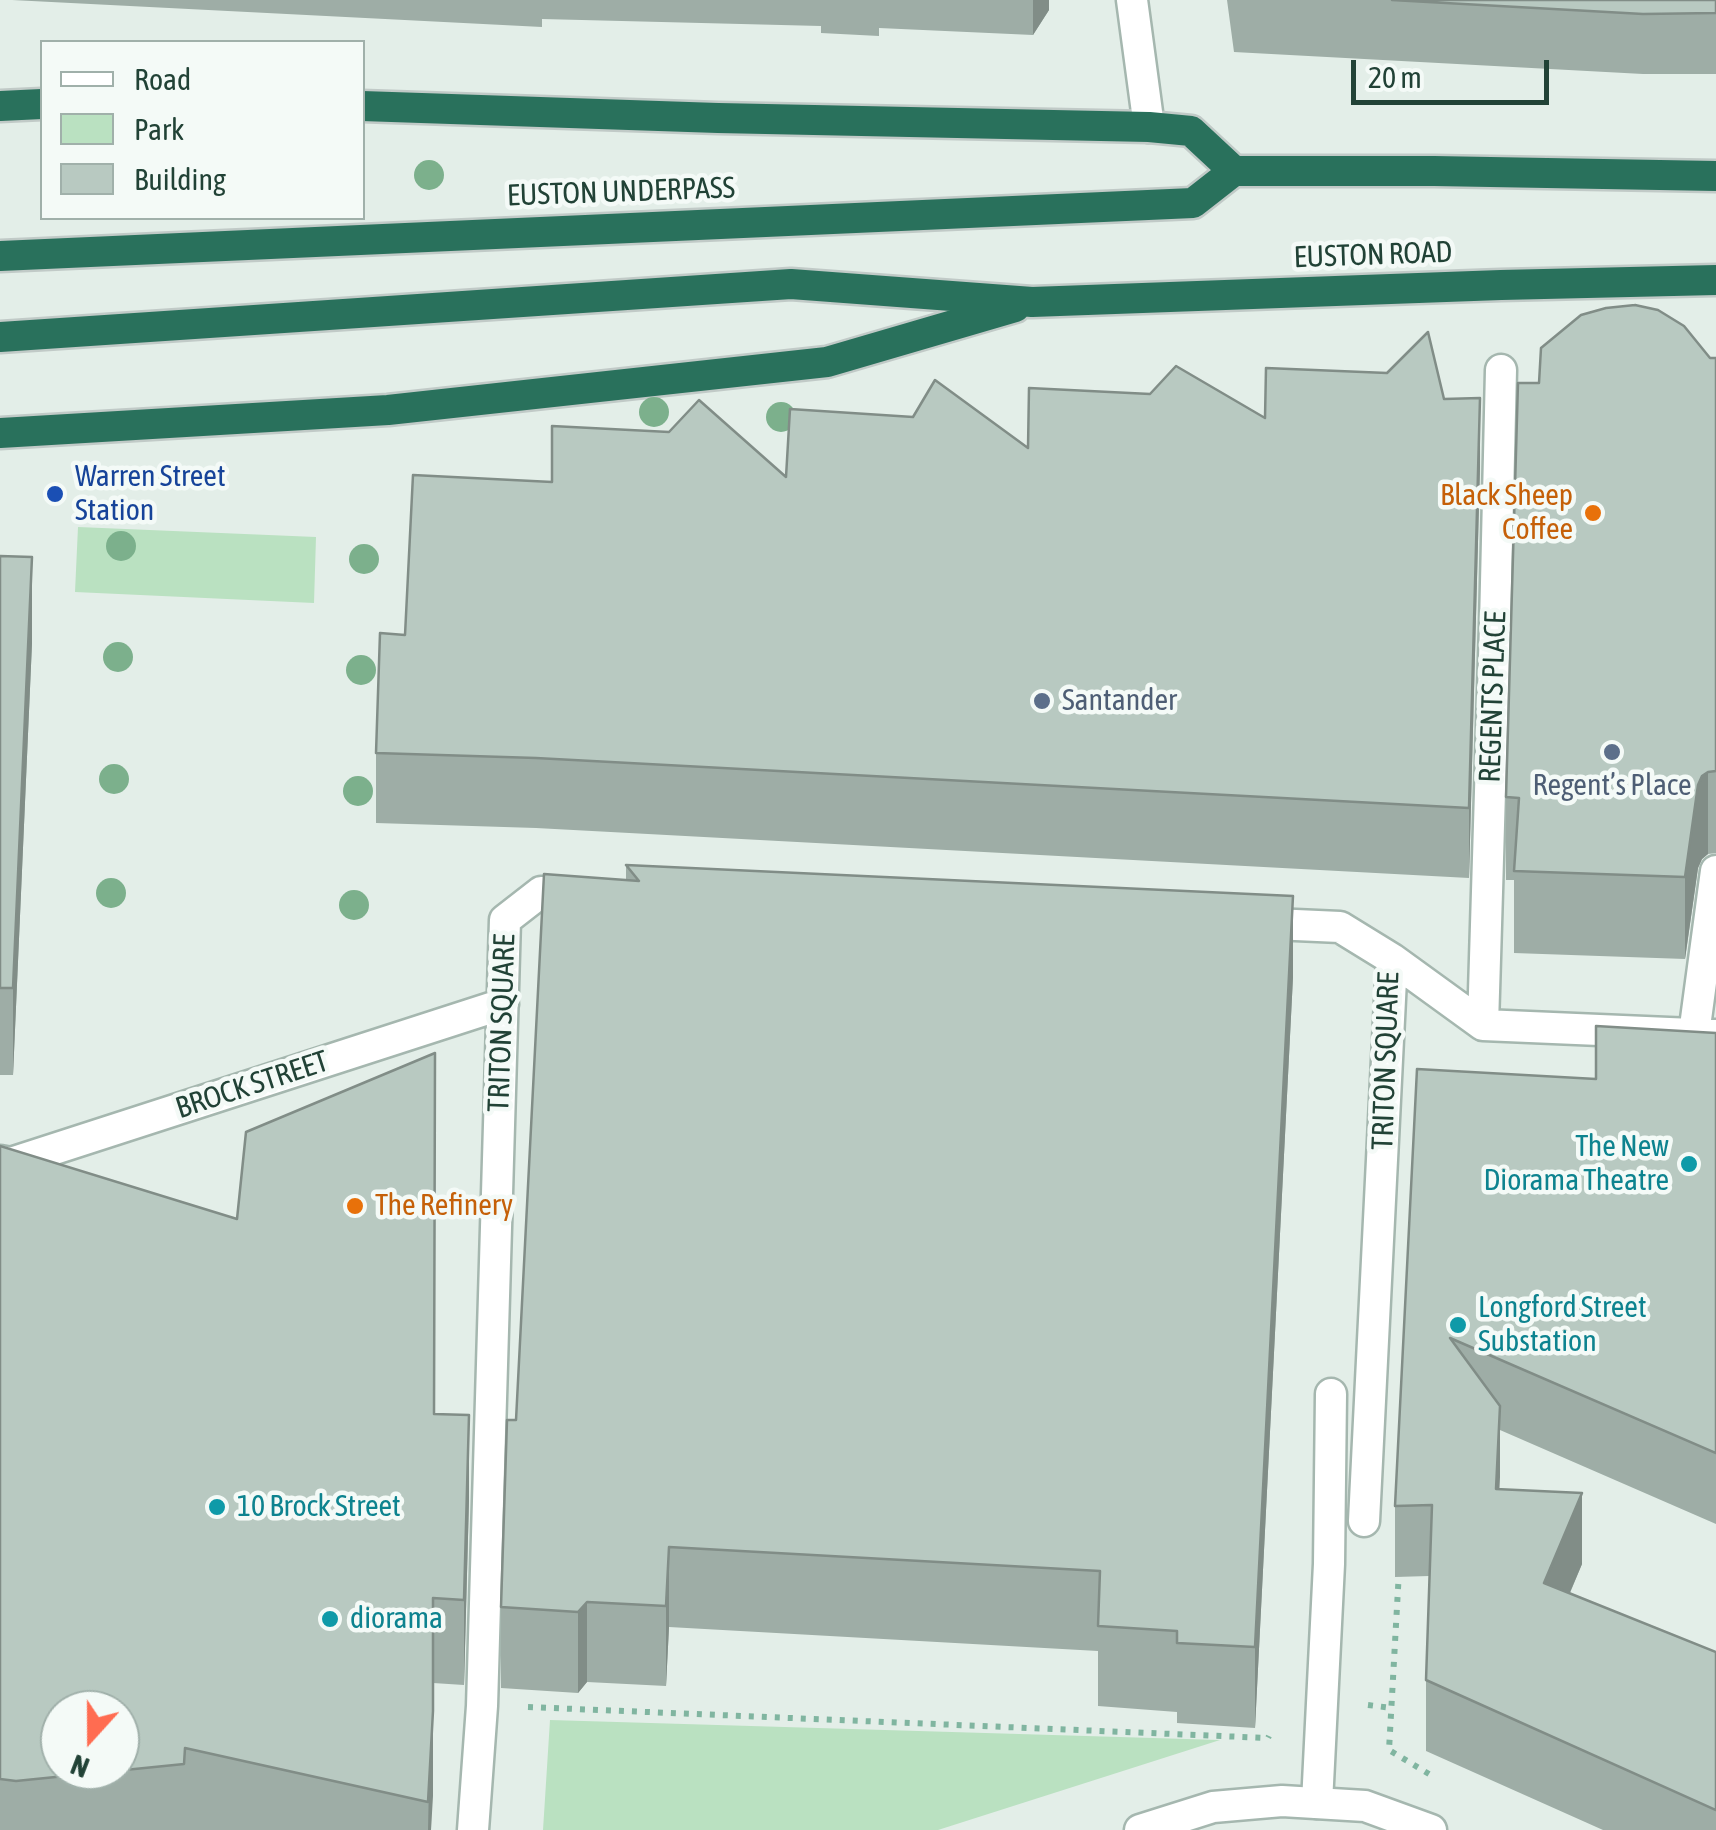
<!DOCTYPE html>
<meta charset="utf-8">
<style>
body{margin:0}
#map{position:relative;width:1716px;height:1830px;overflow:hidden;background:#e3eee8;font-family:"Asap Condensed",sans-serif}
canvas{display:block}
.legend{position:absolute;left:40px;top:40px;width:325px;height:180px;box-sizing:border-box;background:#f4faf7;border:2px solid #a0b0aa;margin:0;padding:12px 18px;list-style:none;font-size:30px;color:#214236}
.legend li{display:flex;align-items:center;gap:20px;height:50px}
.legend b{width:50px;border:2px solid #a0b0aa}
.north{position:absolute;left:40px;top:1690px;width:100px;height:100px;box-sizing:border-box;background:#f4faf7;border:2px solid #a0b0aa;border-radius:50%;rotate:201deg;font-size:28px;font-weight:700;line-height:40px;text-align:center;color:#214236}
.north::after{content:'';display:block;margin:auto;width:35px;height:45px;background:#ff6c51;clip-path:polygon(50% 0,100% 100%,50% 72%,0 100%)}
.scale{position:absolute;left:1351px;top:60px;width:198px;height:45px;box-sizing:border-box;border:5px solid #214236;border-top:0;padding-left:12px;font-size:30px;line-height:35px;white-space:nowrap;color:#214236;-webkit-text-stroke:8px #f4faf7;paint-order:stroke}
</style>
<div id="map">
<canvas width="1716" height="1830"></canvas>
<ul class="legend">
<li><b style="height:12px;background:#fff"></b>Road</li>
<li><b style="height:28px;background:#bae1c1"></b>Park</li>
<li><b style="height:28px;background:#b8c9c1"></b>Building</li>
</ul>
<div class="north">N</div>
<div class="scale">20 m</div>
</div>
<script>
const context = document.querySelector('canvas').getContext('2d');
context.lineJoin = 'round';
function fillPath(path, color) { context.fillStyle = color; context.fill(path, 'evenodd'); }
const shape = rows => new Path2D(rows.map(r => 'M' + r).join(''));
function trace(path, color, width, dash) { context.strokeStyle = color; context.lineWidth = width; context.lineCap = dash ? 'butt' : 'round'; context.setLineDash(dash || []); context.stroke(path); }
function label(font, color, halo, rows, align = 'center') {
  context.font = font + ' "Asap Condensed",sans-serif'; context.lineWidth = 9; context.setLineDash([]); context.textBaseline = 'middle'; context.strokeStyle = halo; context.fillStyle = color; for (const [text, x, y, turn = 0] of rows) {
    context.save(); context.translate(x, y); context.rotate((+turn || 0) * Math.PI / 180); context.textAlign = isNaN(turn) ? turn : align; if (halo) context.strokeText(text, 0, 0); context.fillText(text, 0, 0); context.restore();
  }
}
fillPath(shape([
 [78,527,316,537,314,603,75,592],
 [550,1720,1220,1740,938,1830,543,1830]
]), '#bae1c1');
const lane = shape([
 [1317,1803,1329,1564,1331,1394]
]);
const street = shape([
 [1132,0,1149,127],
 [1251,923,1340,927,1392,959,1364,1521],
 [1392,959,1483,1025,1716,1035],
 [1483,1025,1495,625,1501,370],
 [1694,1034,1716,871],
 [0,1161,11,1163,503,1004],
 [473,1830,482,1706,505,920,541,892,581,894],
 [1140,1830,1213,1807,1282,1801,1365,1806,1431,1830]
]);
const highway = shape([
 [0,106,42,104],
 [362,106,718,118,1149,127,1191,131,1234,171],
 [1234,171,1434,171,1716,176],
 [0,256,1193,203,1234,171],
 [0,337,791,284,1032,302,1501,285,1716,280],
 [0,433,388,410,827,362,1015,307]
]);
trace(lane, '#a5b7af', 35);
trace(street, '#a5b7af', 35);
trace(highway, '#c1cac7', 35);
trace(shape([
 [1399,1571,1389,1750,1429,1774],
 [1368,1705,1392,1708],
 [528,1707,1268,1738,1269,1736]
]), '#80b5a0', 6, [5, 8]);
trace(lane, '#fff', 30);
trace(street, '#fff', 30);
trace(highway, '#29715c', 30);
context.fillStyle = '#7cb08c';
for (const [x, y] of [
 [429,175],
 [654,412],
 [781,417],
 [121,546],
 [364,559],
 [118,657],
 [361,670],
 [114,779],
 [358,791],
 [111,893],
 [354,905]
]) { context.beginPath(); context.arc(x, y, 15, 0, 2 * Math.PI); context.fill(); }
fillPath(shape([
 [12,0,1049,0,1049,10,1033,35,879,28,879,36,821,33,821,26,542,19,542,27],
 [1227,0,1716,0,1716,74,1643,74,1234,52],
 [1716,358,1716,853,1708,854,1702,859,1698,868,1685,959,1514,953,1514,880,1506,880,1506,797,1539,383],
 [1444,399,1480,467,1469,878,536,828,376,823,376,753,405,635,552,482,786,477,1265,418],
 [0,556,32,643,13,1075,0,1075],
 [626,865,1293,977,1255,1728,1177,1723,1177,1712,1098,1706,1098,1651,669,1627,666,1686,587,1682,578,1693,501,1688,501,1607,516,1420,626,880],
 [1716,1033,1716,1524,1500,1430,1499,1489,1582,1564,1570,1593,1716,1652,1716,1830,1603,1830,1426,1751,1426,1680,1429,1576,1395,1577,1395,1506,1417,1069,1596,1079],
 [0,1146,434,1414,469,1500,464,1685,433,1683,431,1830,0,1830]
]), '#9eada6');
fillPath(shape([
 [1033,0,1049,0,1049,10,1033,35],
 [1480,398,1480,467,1469,878,1469,808],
 [32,557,32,643,13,1075,13,988],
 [1708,772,1708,854,1702,859,1698,868,1685,959,1685,877,1698,785,1702,776],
 [1293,896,1293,977,1255,1728,1255,1647],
 [1500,1406,1500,1477,1496,1559,1496,1489],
 [469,1415,469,1500,464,1685,464,1600],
 [1582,1493,1582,1564,1544,1653,1544,1583],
 [669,1547,669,1627,666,1686,666,1606],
 [433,1598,433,1796,431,1830,428,1830],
 [587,1602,587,1682,578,1693,578,1612]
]), '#818d87');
const building = shape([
 [1392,0,1716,0,1716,13,1643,14,1392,0],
 [1635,305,1658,310,1684,326,1710,358,1716,358,1716,771,1708,772,1702,776,1698,785,1685,877,1514,871,1519,798,1506,797,1518,383,1539,383,1541,348,1581,315,1606,308,1635,305],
 [1428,332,1444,399,1480,398,1469,808,536,758,376,753,380,633,405,635,413,475,552,482,552,426,669,432,699,400,786,477,790,409,913,417,935,380,1028,448,1029,388,1150,394,1176,366,1265,418,1266,368,1387,373,1428,332],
 [0,556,32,557,13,988,0,988,0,556],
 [626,865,1293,896,1255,1647,1177,1643,1177,1631,1098,1626,1100,1571,669,1547,666,1606,587,1602,578,1612,501,1607,507,1420,516,1420,544,874,639,881,626,865],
 [1596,1026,1716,1033,1716,1453,1450,1338,1500,1406,1496,1489,1582,1493,1544,1583,1716,1652,1716,1810,1426,1680,1432,1505,1395,1506,1417,1069,1596,1079,1596,1026],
 [435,1053,434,1414,469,1415,464,1600,433,1598,433,1711,428,1802,185,1748,184,1764,16,1781,0,1779,0,1146,237,1219,246,1132,435,1053],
 [60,1710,120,1710,120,1770,60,1770,60,1710]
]);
fillPath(building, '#b8c9c1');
trace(building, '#818d87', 2.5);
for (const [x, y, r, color] of [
 [55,494,10,"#1a4fb4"],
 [1593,513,10,"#e8710a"],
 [1042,701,10,"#5c6f8a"],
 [1612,752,10,"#5c6f8a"],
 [1689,1164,10,"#0f9aa8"],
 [355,1206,10,"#e8710a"],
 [1458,1325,10,"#0f9aa8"],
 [217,1507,10,"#0f9aa8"],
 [330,1619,10,"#0f9aa8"]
]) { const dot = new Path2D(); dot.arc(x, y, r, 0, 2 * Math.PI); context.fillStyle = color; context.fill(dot); trace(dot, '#f4faf7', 4); }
label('30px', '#214236', '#f4faf7', [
 ["EUSTON UNDERPASS",621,192,-2],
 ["EUSTON ROAD",1373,255,-2],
 ["REGENTS PLACE",1493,697,-88],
 ["TRITON SQUARE",502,1023,-88],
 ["TRITON SQUARE",1386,1061,-88],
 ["BROCK STREET",252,1085,-18]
]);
label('30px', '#164399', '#f4faf7', [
 ["Warren Street",75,477],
 ["Station",75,511]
], 'left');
label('30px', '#c56008', '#f4faf7', [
 ["Black Sheep",1573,496],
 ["Coffee",1573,530],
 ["The Refinery",375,1206,"left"]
], 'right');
label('30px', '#4e5e75', '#f4faf7', [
 ["Santander",1062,701],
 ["Regent’s Place",1612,786,"center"]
], 'left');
label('30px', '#0d838f', '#f4faf7', [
 ["The New",1669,1147,"right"],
 ["Diorama Theatre",1669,1181,"right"],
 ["Longford Street",1478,1308],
 ["Substation",1478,1342],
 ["10 Brock Street",237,1507],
 ["diorama",350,1619]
], 'left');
</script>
